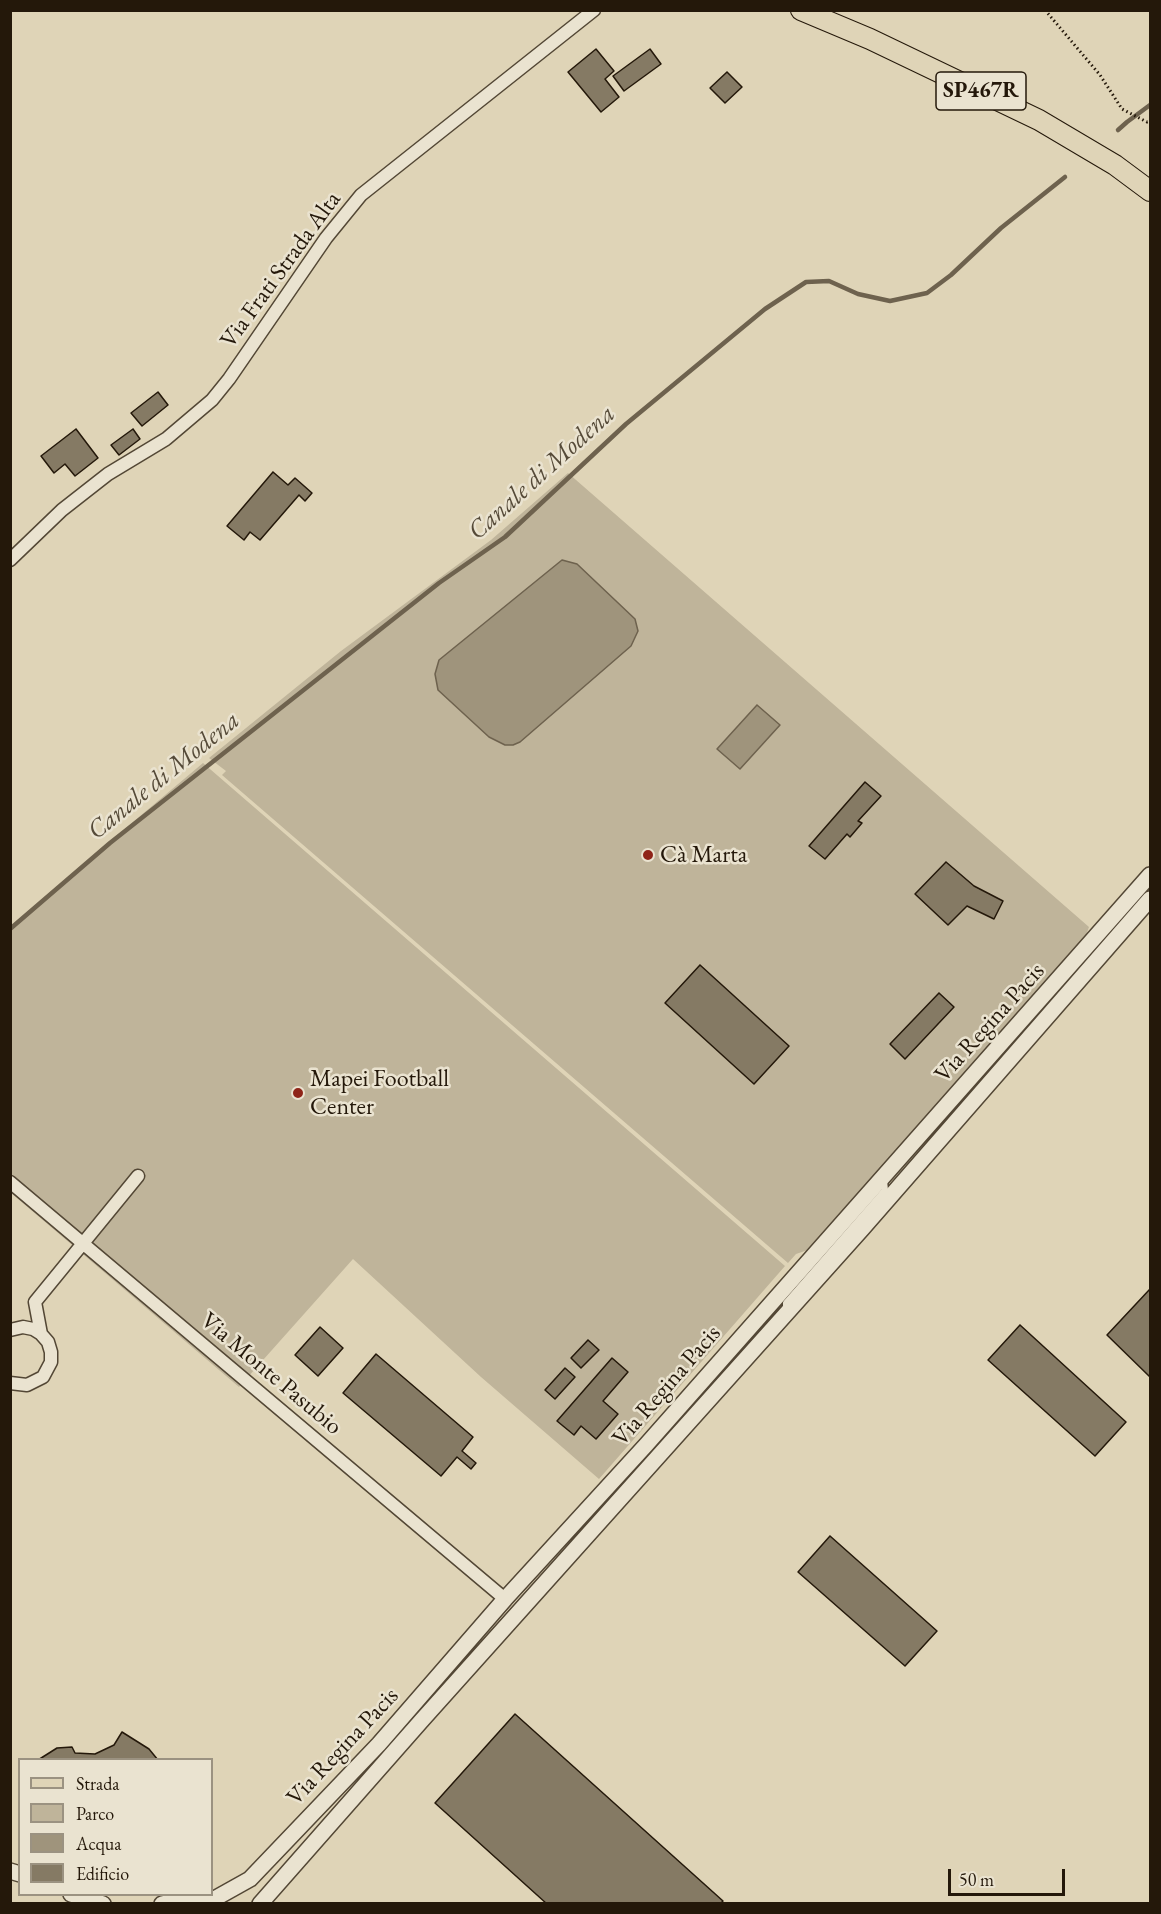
<!DOCTYPE html>
<meta charset="utf-8">
<style>
body{margin:0}
#map{position:relative;width:1161px;height:1914px;overflow:hidden;background:#dfd4b7;font-family:"EB Garamond",serif}
canvas{display:block}
.frame{position:absolute;inset:0;border:12px solid #24180a;pointer-events:none}
.legend{position:absolute;left:18px;top:1758px;width:195px;height:138px;box-sizing:border-box;background:#eae3d0;border:2px solid #9b9281;margin:0;padding:8px 10px;list-style:none;font-size:18px;color:#24180a}
.legend li{display:flex;align-items:center;gap:12px;height:30px}
.legend b{width:30px;border:2px solid #9b9281}
.scale{position:absolute;left:948px;top:1869px;width:117px;height:27px;box-sizing:border-box;border:3px solid #24180a;border-top:0;padding-left:8px;font-size:18px;line-height:21px;white-space:nowrap;color:#24180a;-webkit-text-stroke:4px #eae3d0;paint-order:stroke}
</style>
<div id="map">
<canvas width="1161" height="1914"></canvas>
<div class="frame"></div>
<ul class="legend">
<li><b style="height:8px;background:#dfd4b7"></b>Strada</li>
<li><b style="height:16px;background:#bfb49a"></b>Parco</li>
<li><b style="height:16px;background:#9f947c"></b>Acqua</li>
<li><b style="height:16px;background:#857a64"></b>Edificio</li>
</ul>
<div class="scale">50 m</div>
</div>
<script>
const context = document.querySelector('canvas').getContext('2d');
context.lineJoin = 'round';
function fillPath(path, color) { context.fillStyle = color; context.fill(path, 'evenodd'); }
const shape = rows => new Path2D(rows.map(r => 'M' + r).join(''));
function trace(path, color, width, dash) { context.strokeStyle = color; context.lineWidth = width; context.lineCap = dash ? 'butt' : 'round'; context.setLineDash(dash || []); context.stroke(path); }
function label(font, color, halo, rows, align = 'center') {
  context.font = font + ' "EB Garamond",serif'; context.lineWidth = 5; context.setLineDash([]); context.textBaseline = 'middle'; context.strokeStyle = halo; context.fillStyle = color; for (const [text, x, y, turn = 0] of rows) {
    context.save(); context.translate(x, y); context.rotate((+turn || 0) * Math.PI / 180); context.textAlign = isNaN(turn) ? turn : align; if (halo) context.strokeText(text, 0, 0); context.fillText(text, 0, 0); context.restore();
  }
}
fillPath(shape([
 [568,473,1089,927,1076,962,834,1241,796,1254,788,1263,222,775,226,771,209,758,341,651,491,540],
 [203,763,785,1266,599,1479,481,1377,353,1259,239,1387,11,1193,11,930,69,876]
]), '#bfb49a');
const water = shape([
 [562,560,577,564,635,619,638,631,631,646,520,742,513,745,505,745,489,737,438,690,435,674,439,660,562,560],
 [757,705,780,725,740,769,717,749,757,705]
]);
fillPath(water, '#9f947c');
trace(water, '#6e624e', 1.5);
trace(shape([
 [1118,130,1127,122,1150,105],
 [10,929,110,843,439,583,505,537,626,424,765,309,806,282,829,281,858,294,890,301,927,293,951,275,1001,228,1065,177]
]), '#6e624e', 4.5);
const building = shape([
 [596,49,614,71,605,79,619,97,601,112,568,72,596,49],
 [650,49,661,64,624,91,613,76,650,49],
 [727,72,742,87,725,103,710,88,727,72],
 [158,392,168,405,142,426,131,413,158,392],
 [76,429,98,458,75,476,65,464,54,473,41,456,76,429],
 [133,429,140,439,119,455,111,445,133,429],
 [273,472,288,485,295,478,312,493,305,501,299,495,260,540,250,532,244,540,227,526,273,472],
 [865,782,881,796,858,821,862,823,850,837,847,834,825,859,809,846,865,782],
 [946,862,974,886,1003,901,994,919,967,906,948,925,915,894,946,862],
 [700,965,789,1046,754,1084,665,1003,700,965],
 [939,993,954,1007,905,1059,890,1044,939,993],
 [1150,1289,1150,1377,1107,1335,1150,1289],
 [1020,1325,1126,1422,1095,1456,988,1360,1020,1325],
 [320,1327,343,1348,318,1376,295,1355,320,1327],
 [588,1340,599,1350,581,1368,571,1358,588,1340],
 [376,1354,473,1437,462,1451,476,1463,471,1469,457,1457,441,1476,343,1393,376,1354],
 [612,1358,628,1372,603,1401,618,1414,596,1439,581,1426,574,1435,557,1421,612,1358],
 [565,1368,575,1377,555,1399,545,1390,565,1368],
 [830,1536,937,1631,905,1666,798,1572,830,1536],
 [515,1714,723,1901,720,1904,547,1904,435,1803,515,1714],
 [122,1732,149,1749,158,1760,38,1760,57,1748,72,1747,75,1753,95,1754,114,1745,122,1732]
]);
fillPath(building, '#857a64');
trace(building, '#24180a', 1.5);
const service = shape([
 [786,1310,786,1303,885,1190,884,1181]
]);
const minor = shape([
 [10,560,62,510,108,474,166,439,212,400,229,379,326,238,361,195,594,10],
 [10,1182,505,1599],
 [10,1330,23,1327,33,1329,41,1334,48,1342,51,1352,51,1362,43,1377,27,1385,10,1383],
 [41,1334,35,1302,138,1176]
]);
const tertiary = shape([
 [10,1871,20,1874],
 [71,1894,103,1904],
 [198,1902,216,1898,250,1879,379,1744,505,1599,646,1445,1150,875],
 [162,1904,178,1900,204,1904],
 [260,1904,422,1720,862,1229,1150,899]
]);
const primary = shape([
 [801,10,870,39,1039,120,1115,165,1150,191]
]);
trace(service, '#534735', 9);
trace(minor, '#534735', 15);
trace(tertiary, '#534735', 18);
trace(primary, '#24180a', 22);
trace(shape([
 [1045,10,1100,75,1122,109,1147,122,1150,121]
]), '#24180a', 3, [1.5, 3]);
trace(service, '#eae3d0', 6);
trace(minor, '#eae3d0', 12);
trace(tertiary, '#eae3d0', 15);
trace(primary, '#dfd4b7', 20);
for (const [x, y, r, color] of [
 [648,855,6,"#8f2418"],
 [298,1093,6,"#8f2418"]
]) { const dot = new Path2D(); dot.arc(x, y, r, 0, 2 * Math.PI); context.fillStyle = color; context.fill(dot); trace(dot, '#eae3d0', 2); }
for (const [x, y, w] of [
 [981,91,90]
]) { const box = new Path2D(); box.roundRect(x - w / 2, y - 19, w, 38, 4.5); context.fillStyle = '#eae3d0'; context.fill(box); trace(box, '#24180a', 1.5); }
label('bold 22px', '#24180a', null, [
 ["SP467R",981,91]
]);
label('24px', '#24180a', '#eae3d0', [
 ["Via Frati Strada Alta",281,270,-54],
 ["Via Regina Pacis",990,1023,-48],
 ["Via Monte Pasubio",271,1374,40],
 ["Via Regina Pacis",667,1386,-49],
 ["Via Regina Pacis",343,1747,-47]
]);
label('24px', '#24180a', '#eae3d0', [
 ["Cà Marta",660,855],
 ["Mapei Football",310,1079],
 ["Center",310,1107]
], 'left');
label('italic 26px', '#554a38', '#eae3d0', [
 ["Canale di Modena",542,473,-42],
 ["Canale di Modena",164,776,-39]
]);
</script>
